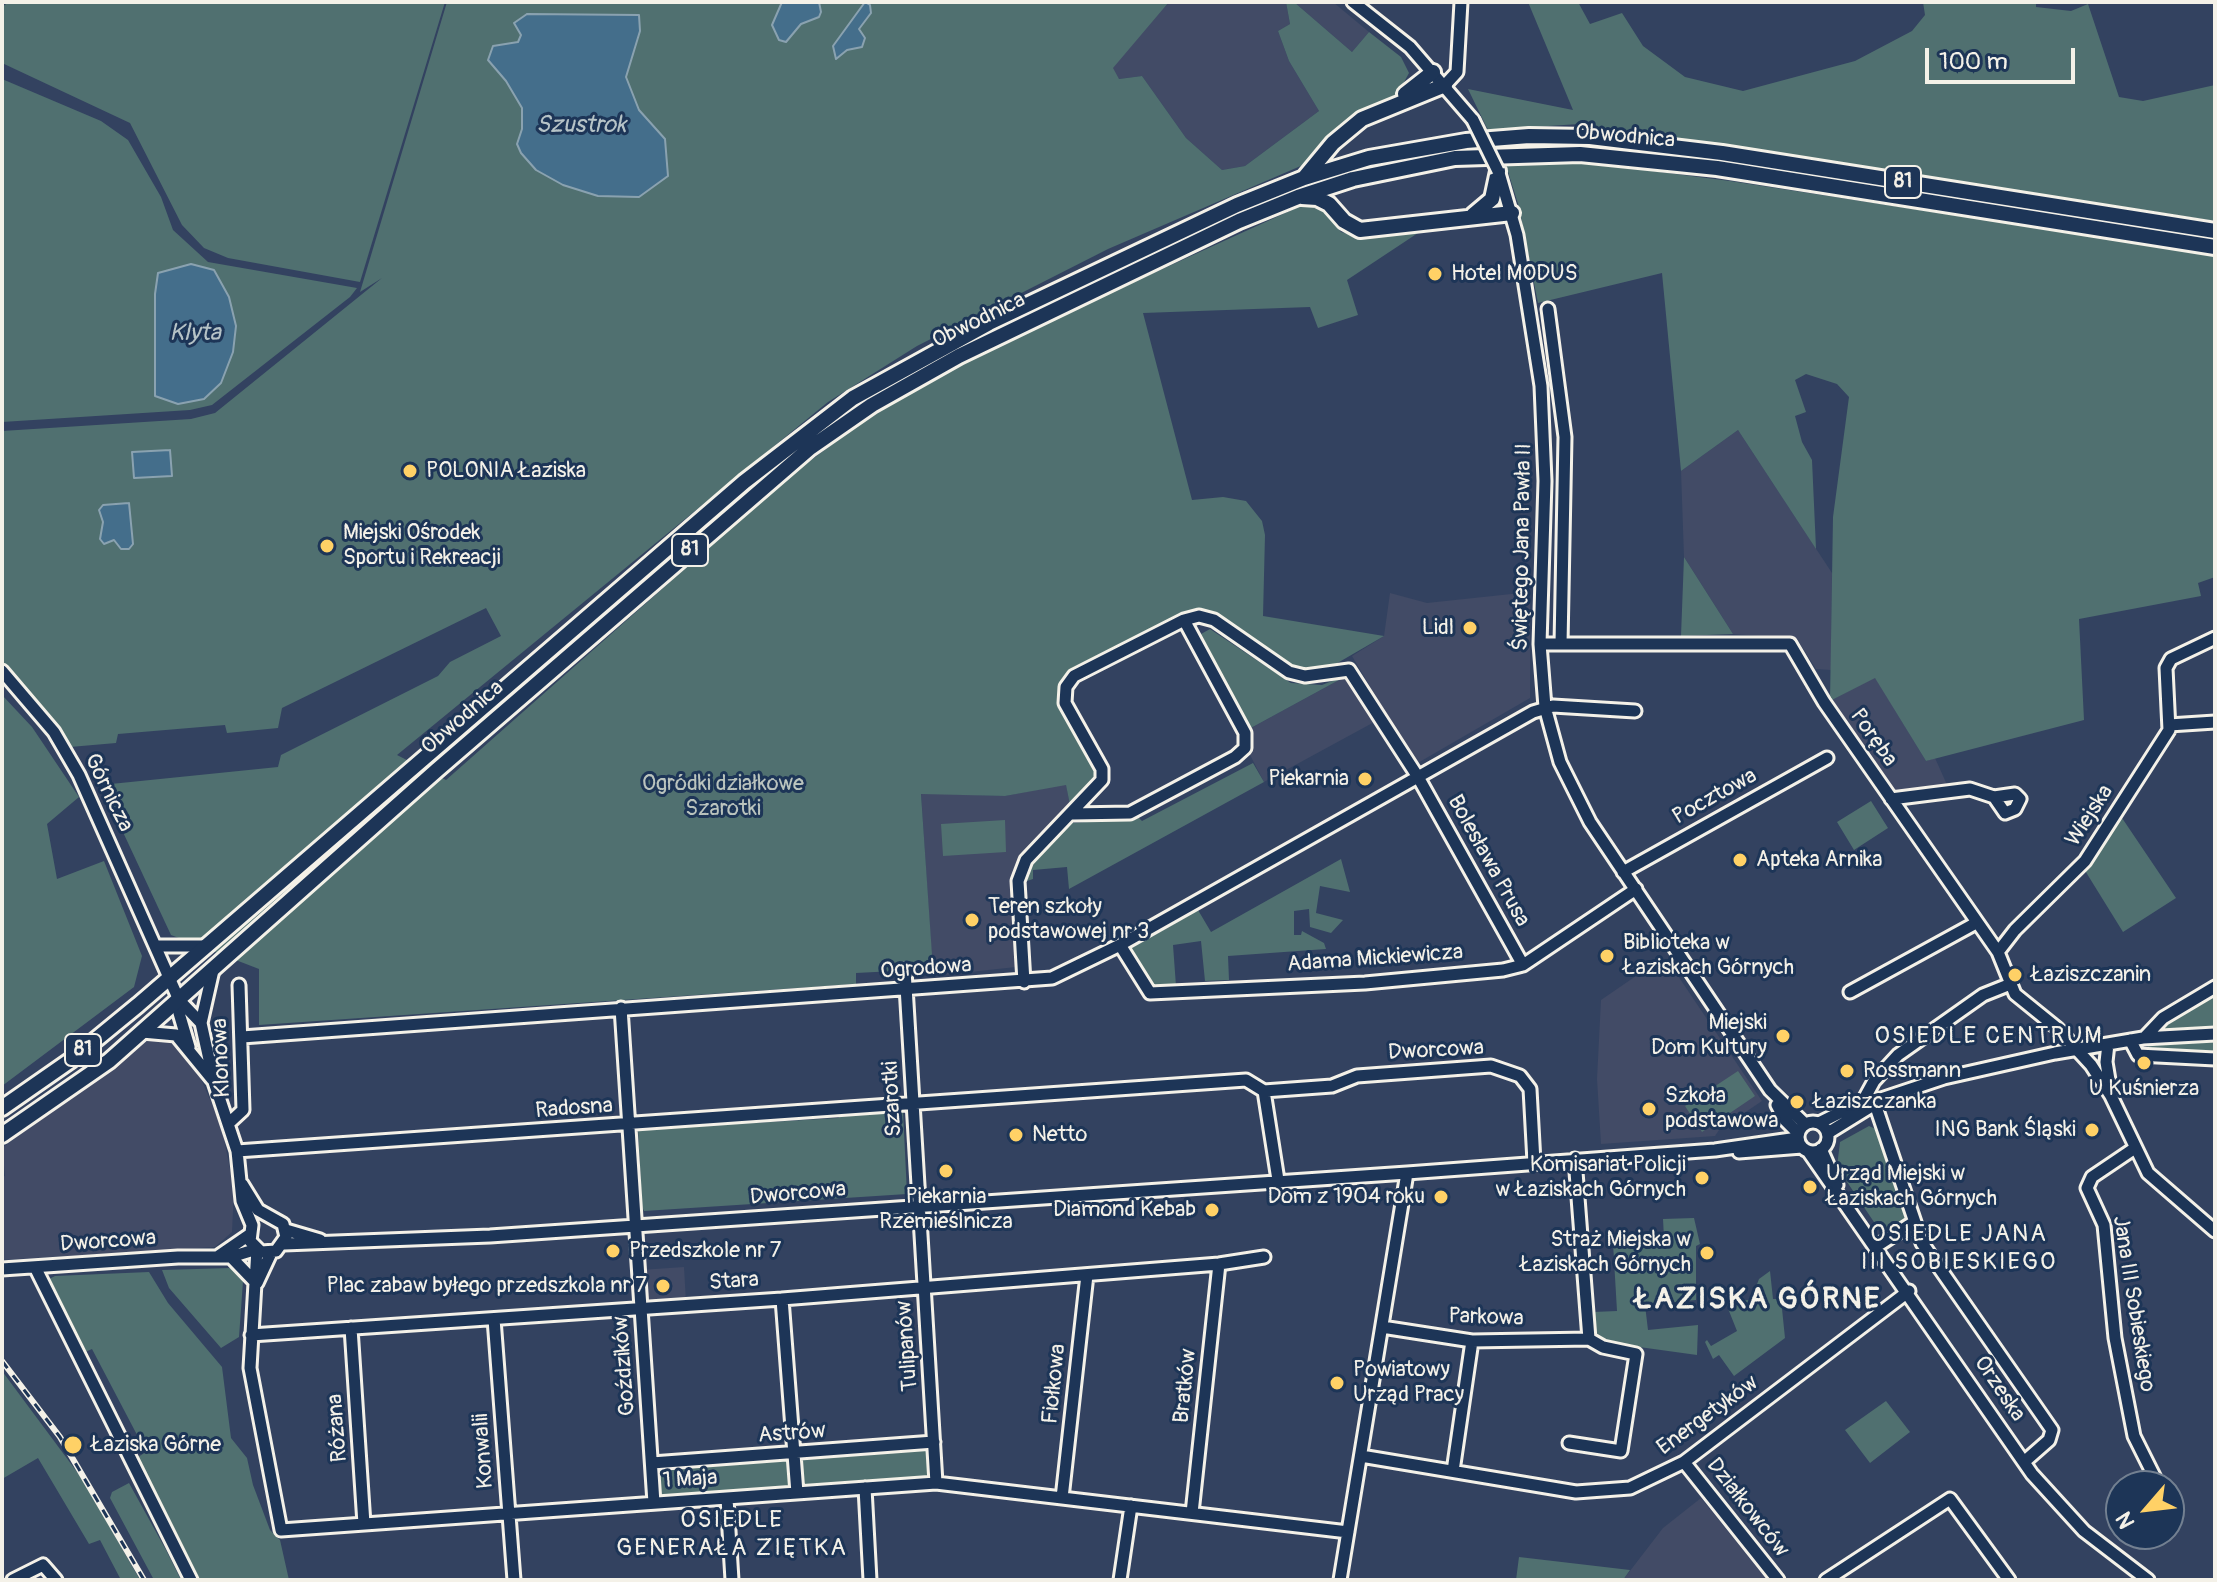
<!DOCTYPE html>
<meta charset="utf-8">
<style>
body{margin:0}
#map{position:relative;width:2217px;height:1582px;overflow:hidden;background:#334260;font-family:Pangolin,sans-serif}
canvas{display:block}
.frame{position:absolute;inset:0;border:4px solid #f4f1e8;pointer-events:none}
.north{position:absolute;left:2105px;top:1470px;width:80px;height:80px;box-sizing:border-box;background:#1d3557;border:2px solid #738091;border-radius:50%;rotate:242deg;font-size:22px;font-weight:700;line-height:32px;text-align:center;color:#f4f1e8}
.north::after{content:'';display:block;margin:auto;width:28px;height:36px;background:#ffd166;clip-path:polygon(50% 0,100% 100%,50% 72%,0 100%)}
.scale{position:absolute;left:1925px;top:48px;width:150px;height:36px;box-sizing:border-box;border:4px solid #f4f1e8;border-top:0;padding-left:10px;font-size:24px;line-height:28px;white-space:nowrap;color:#f4f1e8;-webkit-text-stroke:6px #1d3557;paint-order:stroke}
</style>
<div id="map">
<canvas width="2217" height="1582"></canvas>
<div class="frame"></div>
<div class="north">N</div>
<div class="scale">100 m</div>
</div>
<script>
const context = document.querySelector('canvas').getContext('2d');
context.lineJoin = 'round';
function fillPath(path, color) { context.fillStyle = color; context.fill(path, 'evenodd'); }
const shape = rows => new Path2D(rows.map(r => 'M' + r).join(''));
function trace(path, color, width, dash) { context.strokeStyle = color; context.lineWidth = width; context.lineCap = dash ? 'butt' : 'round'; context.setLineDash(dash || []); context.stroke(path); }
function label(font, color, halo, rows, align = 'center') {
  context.font = font + ' Pangolin,sans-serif'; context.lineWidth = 6; context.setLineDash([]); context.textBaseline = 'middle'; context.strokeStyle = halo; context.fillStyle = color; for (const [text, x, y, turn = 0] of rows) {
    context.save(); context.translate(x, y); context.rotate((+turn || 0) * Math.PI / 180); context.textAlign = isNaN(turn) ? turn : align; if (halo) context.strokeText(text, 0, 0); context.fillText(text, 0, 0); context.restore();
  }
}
fillPath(shape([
 [1169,2,1286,2,1290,24,1278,31,1289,61,1319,111,1245,166,1222,170,1186,138,1142,76,1118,79,1112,68],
 [1294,2,1333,2,1369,32,1352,52],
 [1738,430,1832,573,1831,670,1816,669,1797,639,1733,634,1684,557,1681,471],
 [1530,592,1530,698,1416,764,1352,656,1384,636,1390,593,1427,603],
 [1350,674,1378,720,1264,782,1249,753,1249,729],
 [1875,677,1926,761,1935,758,1948,787,1895,792,1830,701],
 [1066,784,1070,805,1029,846,1014,873,1016,967,933,976,921,793,1005,796],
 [1668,961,1762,1101,1719,1130,1715,1136,1601,1144,1597,1079,1601,1000,1652,965,1655,969],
 [163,1039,179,1047,200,1077,221,1124,234,1189,232,1232,215,1247,2,1260,2,1177,5,1176,2,1148,147,1041],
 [684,1267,686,1302,643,1306,640,1270],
 [1701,1498,1767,1580,1623,1580,1663,1528]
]), '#424b66');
fillPath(shape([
 [9,2,445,2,360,282,228,258,204,248,182,225,130,123,2,63,2,7],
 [447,2,1169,2,1113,68,1119,79,1142,76,1186,138,1222,170,1245,166,1319,111,1289,61,1278,31,1290,24,1286,2,1294,2,1352,52,1369,32,1401,57,1409,73,1398,93,1339,128,1310,162,1108,249,917,346,828,402,397,755,446,780,791,475,888,403,998,344,1305,204,1326,212,1341,232,1359,237,1421,231,1347,280,1358,315,1318,328,1310,307,1143,313,1192,500,1223,497,1246,501,1262,521,1265,535,1263,616,1384,636,1334,665,1308,670,1292,666,1213,611,1186,613,1069,671,1058,689,1100,773,1094,784,1070,805,1066,785,1005,796,921,794,933,969,856,973,856,984,259,1025,259,969,171,935,101,785,278,767,281,755,438,676,450,662,501,636,486,608,282,708,278,728,227,733,225,725,118,734,116,743,70,747,2,665,2,431,191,419,215,413,382,278,360,292],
 [1528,2,1578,2,1590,24,1622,13,1643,46,1685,77,1743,91,1855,61,1912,31,1925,15,1923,2,2036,2,2036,7,2071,11,2088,4,2119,97,2143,101,2215,85,2215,221,1714,144,1631,135,1579,124,1488,130,1468,89,1573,110],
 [2,79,101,121,128,140,161,197,173,230,208,262,357,288,350,297,212,405,190,410,2,422],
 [1505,162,1598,164,1730,181,2215,255,2215,577,2198,583,2201,596,2079,619,2084,720,1926,761,1875,678,1830,701,1833,517,1849,397,1837,384,1806,374,1795,380,1806,412,1795,416,1802,442,1812,460,1816,549,1738,430,1681,471,1662,273,1538,303,1519,207],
 [1684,557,1733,634,1681,636],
 [1210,629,1291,683,1322,685,1350,674,1249,729,1200,641,1201,634],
 [2,695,32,727,79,797,47,824,57,879,104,861,142,956,134,987,2,1086],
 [1253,763,1264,782,1069,889,1067,867,1033,870,1033,879,1027,881,1032,862,1071,823,1131,819,1136,815,1142,821],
 [1871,801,1888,828,1854,850,1837,822],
 [2120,815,2176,898,2123,932,2084,869],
 [1005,820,1006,852,943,856,941,824],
 [1341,859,1350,892,1320,886,1316,913,1343,920,1331,933,1310,927,1309,909,1294,911,1294,935,1301,935,1302,931,1324,943,1326,949,1228,956,1229,980,1205,981,1201,941,1173,945,1176,986,1153,988,1130,949,1198,910,1211,932],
 [2215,993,2215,1056,2149,1050,2147,1045,2168,1023],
 [1738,1071,1755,1096,1702,1132,1685,1106],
 [903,1111,907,1194,644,1211,642,1207,638,1129,747,1120,753,1123,838,1118,843,1114],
 [1869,1126,1878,1130,1908,1218,1882,1234,1837,1167,1840,1142],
 [1694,1218,1700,1244,1696,1246,1696,1300,1645,1305,1648,1330,1698,1325,1697,1355,1603,1342,1593,1327,1593,1312,1617,1311,1613,1243,1664,1238,1663,1219],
 [231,1268,243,1281,239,1337,221,1348,169,1288,162,1270],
 [1770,1271,1773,1299,1781,1299,1785,1338,1734,1376,1719,1355,1713,1359,1705,1342,1707,1340,1711,1346,1737,1331,1725,1301,1751,1300,1759,1279],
 [149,1272,168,1303,222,1367,231,1438,247,1458,253,1485,270,1530,280,1540,289,1580,198,1580,138,1457,146,1452,92,1349,83,1353,72,1325,45,1281,55,1276],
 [2,1371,83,1480,140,1580,121,1580,100,1540,89,1544,38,1458,2,1479],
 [1886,1401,1910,1432,1870,1463,1845,1430],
 [927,1448,929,1477,801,1485,799,1457],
 [787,1459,789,1488,661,1496,659,1468],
 [129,1483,166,1550,181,1580,154,1580,110,1498,112,1492],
 [1519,1557,1630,1570,1623,1580,1516,1580]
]), '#507070');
const water = shape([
 [782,2,819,2,821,12,819,17,801,24,786,42,779,40,772,25,782,2],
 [865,2,870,5,871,13,859,29,865,38,862,47,847,50,836,59,833,46,865,2],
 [527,14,639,15,640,31,626,77,639,110,665,139,668,176,639,197,598,196,563,185,536,170,521,153,517,144,522,129,522,108,506,81,488,60,493,46,518,42,521,35,514,23,527,14],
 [191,264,214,270,229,297,236,326,233,352,221,383,204,399,178,404,155,396,155,294,158,273,191,264],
 [170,450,172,476,134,478,132,452,170,450],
 [129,503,133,544,129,549,121,549,114,540,104,544,100,539,103,522,99,510,103,505,129,503]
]);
fillPath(water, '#446e8b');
trace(water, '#8aa2b0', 2);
const minor = shape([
 [1353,2,1410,47,1473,120],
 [1445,85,1457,72,1461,2],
 [1499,173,1517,235,1541,386,1545,481,1540,644,1545,707,1560,762,1590,822,1770,1090,1805,1124],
 [1548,309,1565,437,1561,644],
 [1540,644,1790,644,1824,702,1998,952,2015,994,2057,1028,2091,1065,2111,1096,2148,1173,2215,1231],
 [2,671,54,732,79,775,179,1000,201,1023],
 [2169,725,2215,722],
 [1891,799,1970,789,1994,797,2005,813,2015,809,2020,799,2015,794,1994,797],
 [1072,814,1130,813,1235,757,1245,748,1245,733,1184,620],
 [1623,872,1827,758],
 [1120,945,1150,993,1365,983,1503,970,1523,965,1636,889],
 [158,946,205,946],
 [1998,952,2015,930,2085,861,2169,730,2166,668,2171,659,2215,638],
 [213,970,201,1023,214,1082,237,1151,242,1201,252,1225,250,1241,261,1252,276,1251,286,1237,283,1224,258,1210,242,1184],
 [905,970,936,1483],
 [1024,982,1018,881,1026,860,1102,780,1102,769,1065,703,1066,687,1074,676,1184,620,1199,616,1214,620,1289,672,1305,676,1349,670,1418,777,1523,965],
 [1850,992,1976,923],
 [179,1000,179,1013,189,1047],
 [621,1008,654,1503],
 [142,1032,176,1035,212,1079],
 [242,1037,1052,978,1120,945,1533,712,1553,706,1635,711],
 [2144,1038,2163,1018,2215,987],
 [2130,1040,2138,1055,2215,1059],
 [2108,1044,2106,1062,2111,1092],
 [1264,1091,1278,1180],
 [1863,1101,1874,1081,1898,1055,1983,995,2008,985],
 [1875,1104,1922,1243,2052,1430,2049,1440,2024,1462],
 [1777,1105,1785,1120,1798,1133],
 '1798 1137a15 15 0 1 1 30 0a15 15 0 1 1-30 0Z',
 [229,1123,243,1110,239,985],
 [1819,1123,1863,1101,1881,1099,1944,1078,2055,1053,2143,1038,2215,1034],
 [1828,1133,1878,1102],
 [2135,1148,2092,1177,2087,1188,2104,1225,2115,1338,2134,1436,2159,1486],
 [1821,1149,1837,1185],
 [237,1151,1246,1080,1264,1091,1332,1086,1357,1076,1491,1066,1520,1076,1530,1089,1534,1162],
 [1808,1151,2032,1474,2084,1531,2148,1580],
 [1739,1152,1802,1147],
 [1575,1159,1589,1339],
 [286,1230,320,1240],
 [284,1244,490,1236,1407,1173,1715,1150,1798,1138],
 [1877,1246,1914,1222],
 [217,1257,249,1235],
 [231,1257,256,1283],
 [35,1267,191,1580],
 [2,1269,178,1257,231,1257,257,1249,250,1368,281,1530,936,1483,1348,1532],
 [257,1283,271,1253],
 [782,1299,797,1493],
 [494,1319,514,1580],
 [1382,1327,1472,1341,1589,1339,1603,1347,1636,1354,1621,1451,1569,1443],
 [351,1328,364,1524],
 [251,1335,782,1299,1219,1264,1264,1257],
 [1361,1456,1576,1492,1630,1488,1684,1462,1909,1291],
 [1684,1462,1778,1580],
 [652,1463,934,1442],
 [1453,1471,1472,1341],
 [865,1488,870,1580],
 [727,1498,732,1580],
 [1062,1498,1087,1275],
 [1192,1513,1219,1264],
 [13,1580,43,1565,56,1580],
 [1120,1580,1131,1506],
 [1340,1580,1407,1173],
 [1826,1580,1950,1499,2009,1580]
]);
const major = shape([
 [1405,94,1433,72],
 [1304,178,1333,143,1362,119,1445,85],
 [1302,197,1317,198,1329,204,1344,221,1360,230,1512,213],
 [1473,215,1492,199,1498,171],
 [2,1108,71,1060,138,1005,744,482,853,398,989,323,1237,205,1304,178,1369,158,1466,141,1529,136,1590,137,1722,153,2215,231],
 [2,1135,109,1061,437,770,810,448,872,405,959,356,1239,221,1298,197,1353,179,1455,158,1580,154,1717,168,2215,247]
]);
trace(minor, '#f4f1e8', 17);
trace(major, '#f4f1e8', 20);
trace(minor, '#1d3557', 11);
trace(major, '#1d3557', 14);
const rail = shape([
 [2,1361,60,1437,144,1580]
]);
trace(rail, '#f4f1e8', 6);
trace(rail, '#1d3557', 3, [9]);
const minorBridge = shape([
 [1473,120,1498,171]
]);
trace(minorBridge, '#f4f1e8', 17, []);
trace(minorBridge, '#1d3557', 11);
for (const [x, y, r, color] of [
 [1435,274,8,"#ffd166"],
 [410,471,8,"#ffd166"],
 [327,546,8,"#ffd166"],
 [1470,628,8,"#ffd166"],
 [1365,779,8,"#ffd166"],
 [1740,860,8,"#ffd166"],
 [972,920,8,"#ffd166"],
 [1607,956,8,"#ffd166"],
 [2015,975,8,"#ffd166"],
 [1783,1036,8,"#ffd166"],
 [2144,1063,8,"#ffd166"],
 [1847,1071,8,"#ffd166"],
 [1797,1102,8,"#ffd166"],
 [1649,1109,8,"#ffd166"],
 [2092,1130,8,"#ffd166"],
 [1016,1135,8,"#ffd166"],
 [946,1171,8,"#ffd166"],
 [1702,1178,8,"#ffd166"],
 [1810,1187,8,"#ffd166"],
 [1441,1197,8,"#ffd166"],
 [1212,1210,8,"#ffd166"],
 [613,1251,8,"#ffd166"],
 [1707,1253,8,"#ffd166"],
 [663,1286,8,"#ffd166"],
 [1337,1383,8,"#ffd166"],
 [73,1445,10,"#ffd166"]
]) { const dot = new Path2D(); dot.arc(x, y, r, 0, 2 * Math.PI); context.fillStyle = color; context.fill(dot); trace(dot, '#1d3557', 3); }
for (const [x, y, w] of [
 [1903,182,36],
 [690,550,36],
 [83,1050,36]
]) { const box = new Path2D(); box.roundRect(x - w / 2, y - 16, w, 32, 6); context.fillStyle = '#1d3557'; context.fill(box); trace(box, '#f4f1e8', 2); }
label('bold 20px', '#f4f1e8', null, [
 ["81",1903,182],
 ["81",690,550],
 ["81",83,1050]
]);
label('22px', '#f4f1e8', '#1d3557', [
 ["Obwodnica",1625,137,5],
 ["Obwodnica",979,321,-26],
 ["Świętego Jana Pawła II",1523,547,-89],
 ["Obwodnica",463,718,-41],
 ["Poręba",1873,738,55],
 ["Górnicza",108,793,64],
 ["Pocztowa",1715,797,-29],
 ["Wiejska",2090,816,-57],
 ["Bolesława Prusa",1488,861,61],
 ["Adama Mickiewicza",1375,959,-4],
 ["Ogrodowa",926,969,-4],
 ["Dworcowa",1436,1051,-3],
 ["Klonowa",222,1058,-92],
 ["Szarotki",893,1099,-93],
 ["Radosna",574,1109,-4],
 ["Dworcowa",798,1194,-5],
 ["Dworcowa",108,1242,-4],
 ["Stara",734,1282,-4],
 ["Jana III Sobieskiego",2133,1304,81],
 ["Parkowa",1486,1318,2],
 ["Tulipanów",908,1346,-94],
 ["Goździków",625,1366,-94],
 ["Fiołkowa",1055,1384,-84],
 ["Bratków",1186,1386,-84],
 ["Orzeska",1999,1389,56],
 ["Energetyków",1708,1416,-36],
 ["Różana",338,1428,-94],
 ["Astrów",792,1434,-4],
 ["Konwalii",484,1451,-94],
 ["1 Maja",690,1480,-3],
 ["Działkowców",1747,1508,52]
]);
label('22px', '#f4f1e8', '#1d3557', [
 ["Hotel MODUS",1451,274],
 ["POLONIA Łaziska",426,471],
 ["Miejski Ośrodek",343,533],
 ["Sportu i Rekreacji",343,558],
 ["Lidl",1454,628,"right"],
 ["Piekarnia",1349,779,"right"],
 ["Apteka Arnika",1756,860],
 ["Teren szkoły",988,907],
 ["podstawowej nr 3",988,932],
 ["Biblioteka w",1623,943],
 ["Łaziskach Górnych",1623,968],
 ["Łaziszczanin",2031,975],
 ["Miejski",1767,1023,"right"],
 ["Dom Kultury",1767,1048,"right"],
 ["Rossmann",1863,1071],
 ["U Kuśnierza",2144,1089,"center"],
 ["Szkoła",1665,1096],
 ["podstawowa",1665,1121],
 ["Łaziszczanka",1813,1102],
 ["ING Bank Śląski",2076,1130,"right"],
 ["Netto",1032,1135],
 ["Komisariat Policji",1686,1165,"right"],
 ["w Łaziskach Górnych",1686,1190,"right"],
 ["Urząd Miejski w",1826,1174],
 ["Łaziskach Górnych",1826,1199],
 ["Piekarnia",946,1197,"center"],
 ["Rzemieślnicza",946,1222,"center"],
 ["Dom z 1904 roku",1425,1197,"right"],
 ["Diamond Kebab",1196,1210,"right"],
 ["Straż Miejska w",1691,1240,"right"],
 ["Łaziskach Górnych",1691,1265,"right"],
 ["Przedszkole nr 7",629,1251],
 ["Plac zabaw byłego przedszkola nr 7",647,1286,"right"],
 ["Powiatowy",1353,1370],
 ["Urząd Pracy",1353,1395],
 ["Łaziska Górne",91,1445]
], 'left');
label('22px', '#bbc4be', '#1d3557', [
 ["Ogródki działkowe",723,784],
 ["Szarotki",723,809]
]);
label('italic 24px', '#b6c3c7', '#1d3557', [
 ["Szustrok",581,126],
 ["Klyta",195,334]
]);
context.letterSpacing = '2px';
label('24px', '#f4f1e8', '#1d3557', [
 ["OSIEDLE CENTRUM",1989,1037],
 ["OSIEDLE JANA",1959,1235],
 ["III SOBIESKIEGO",1959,1263],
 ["OSIEDLE",732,1521],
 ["GENERAŁA ZIĘTKA",732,1549]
]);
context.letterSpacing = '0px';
context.letterSpacing = '2px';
label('bold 30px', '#f4f1e8', '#1d3557', [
 ["ŁAZISKA GÓRNE",1758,1300]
]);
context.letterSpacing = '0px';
</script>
